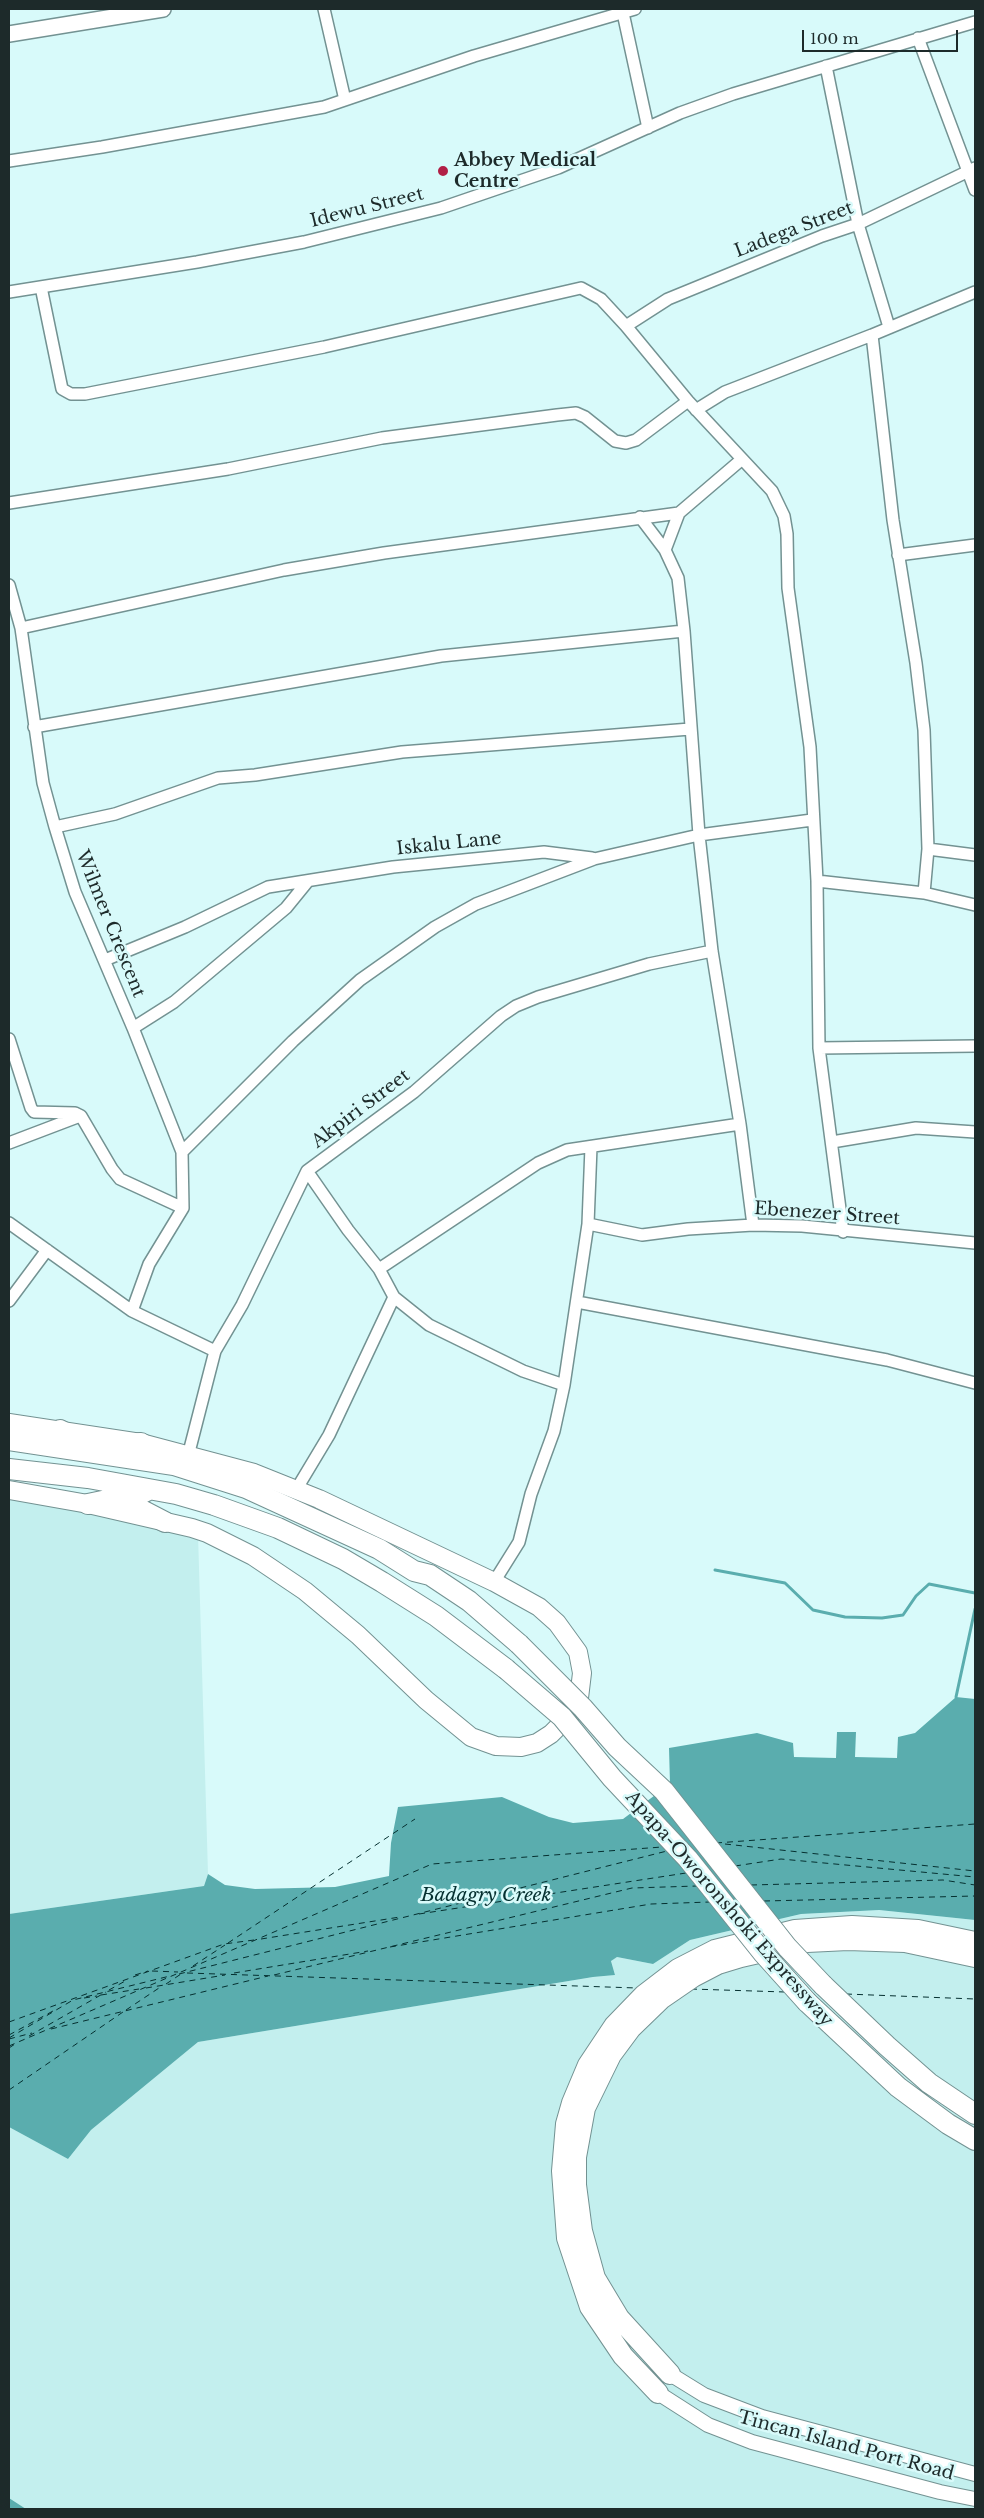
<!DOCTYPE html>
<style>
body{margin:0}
#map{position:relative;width:984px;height:2518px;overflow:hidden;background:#d8fafa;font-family:"Libre Baskerville",serif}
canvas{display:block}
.frame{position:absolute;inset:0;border:10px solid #1d2a2a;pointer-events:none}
.scale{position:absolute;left:802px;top:30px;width:156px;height:22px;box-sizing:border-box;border:2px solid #1d2a2a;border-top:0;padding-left:6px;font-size:15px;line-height:18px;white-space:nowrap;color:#1d2a2a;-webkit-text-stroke:4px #d8fafa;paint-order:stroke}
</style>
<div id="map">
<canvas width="984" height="2518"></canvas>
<div class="frame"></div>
<div class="scale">100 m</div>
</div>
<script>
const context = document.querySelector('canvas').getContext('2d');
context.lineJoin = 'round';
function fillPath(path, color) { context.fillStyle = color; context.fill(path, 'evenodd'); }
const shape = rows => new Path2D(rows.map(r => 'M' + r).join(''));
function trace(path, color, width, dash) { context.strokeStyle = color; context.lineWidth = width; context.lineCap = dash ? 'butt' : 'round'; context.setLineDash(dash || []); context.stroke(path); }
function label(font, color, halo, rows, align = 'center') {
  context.font = font + ' "Libre Baskerville",serif'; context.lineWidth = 5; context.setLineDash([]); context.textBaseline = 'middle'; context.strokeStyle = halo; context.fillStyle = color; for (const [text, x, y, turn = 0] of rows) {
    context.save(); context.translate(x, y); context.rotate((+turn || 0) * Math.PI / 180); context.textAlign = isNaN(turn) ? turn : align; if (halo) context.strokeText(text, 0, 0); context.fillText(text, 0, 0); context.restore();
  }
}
fillPath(shape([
 [9,1491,198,1534,208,1874,204,1886,9,1914],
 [878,1910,975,1920,975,2509,26,2509,9,2498,9,2127,68,2159,91,2130,198,2042,593,1977,615,1975,611,1960,617,1957,653,1964,690,1940,801,1914]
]), '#c3efee');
fillPath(shape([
 [956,1697,975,1699,975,1920,879,1910,801,1914,690,1940,653,1964,617,1957,611,1961,615,1975,593,1977,198,2042,91,2130,68,2159,9,2127,9,1914,204,1886,208,1874,225,1885,255,1889,335,1887,389,1876,391,1843,398,1807,502,1797,549,1817,573,1823,623,1819,670,1784,669,1748,757,1733,793,1743,794,1757,836,1758,837,1732,856,1732,855,1757,897,1758,898,1737,915,1733],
 [9,2498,26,2509,9,2509]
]), '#5aadae');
trace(shape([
 [715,1570,785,1583,813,1610,845,1617,882,1618,903,1615,916,1596,929,1584,975,1593],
 [956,1697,975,1609]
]), '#5aadae', 3);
trace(shape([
 [716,1843,975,1824],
 [725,1844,975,1871],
 [735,1866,781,1859,975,1877],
 [751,1885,943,1880,975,1885],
 [764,1901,975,1896],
 [419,1914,686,1873],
 [261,1939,400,1917],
 [228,1943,415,1819],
 [390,1947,651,1904,710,1902],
 [193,1966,225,1945],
 [152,1971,178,1972],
 [187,1973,637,1988],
 [234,1973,368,1951],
 [179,1974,667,1851],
 [135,1975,148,1971],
 [274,1975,632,1888,697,1886],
 [166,1984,181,1974],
 [146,1988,225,1975],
 [691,1989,785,1992],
 [109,1990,127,1980],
 [846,1994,975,1999],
 [101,1995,139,1989],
 [84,1998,97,1996],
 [126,2010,162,1986],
 [9,2022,224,1944,254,1940],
 [51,2029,268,1976],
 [9,2035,53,2011],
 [29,2036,106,1992],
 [9,2038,73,2000,170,1976],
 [9,2039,32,2033],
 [9,2046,432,1864,662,1847],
 [9,2048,15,2044],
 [9,2090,123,2012]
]), '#053030', 1, [6, 5]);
const minor = shape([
 [324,9,345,100],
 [623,13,648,128],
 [918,38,975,190],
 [826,66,858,224,889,327],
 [9,161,102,147,324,107,474,56,635,9],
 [41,287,62,389,71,394,85,394,324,347,581,288,601,299,626,326,688,401,772,491,784,516,787,534,788,588,810,747,817,881,819,1048,843,1232],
 [9,292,197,262,304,242,441,208,558,168,680,113,733,94,975,22],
 [626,326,668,299,822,236,858,224,975,168],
 [872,335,893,520,916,663,924,730,928,849,924,893],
 [696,410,725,392,872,335,975,292],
 [9,503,228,469,382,438,557,415,576,413,585,417,615,441,626,443,636,440,688,401],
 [679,513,665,550,678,578,684,631,699,835,712,951,740,1124,753,1225],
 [640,517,665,550],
 [898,555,975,545],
 [9,585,21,628,43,783,55,827,75,892,133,1028,182,1152],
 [21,628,284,570,384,553,679,513,741,460],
 [34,727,441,656,684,631],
 [55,827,115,814,218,778,255,775,402,752,690,729],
 [928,849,975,855],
 [817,881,924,893,975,905],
 [105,960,185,927,268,887,393,867,544,852,592,858],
 [133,1028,174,1002,286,908,308,881],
 [9,1039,31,1108,34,1112,75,1113,81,1116,112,1169,120,1179,183,1208],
 [819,1048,975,1046],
 [832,1142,916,1128,975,1132],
 [9,1143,80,1116],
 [307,1171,348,1230,379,1269,394,1297,429,1325,523,1371,564,1385],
 [9,1223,132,1311,215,1351],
 [588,1224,642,1235,688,1229,753,1225,802,1226,975,1243],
 [379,1269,538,1163,567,1150,740,1124],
 [9,1301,47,1250],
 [577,1302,887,1360,975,1383],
 [132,1311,149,1264,183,1208,182,1152,293,1041,360,980,435,927,476,904,594,859,699,835,812,820],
 [188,1456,215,1351,242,1305,307,1171,414,1092,501,1016,516,1006,538,997,649,964,712,951],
 [296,1490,329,1435,394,1297],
 [494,1582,519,1542,531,1494,554,1431,564,1385,588,1224,591,1147]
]);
const tertiary = shape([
 [670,2374,704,2395,762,2417,975,2474],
 [658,2393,708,2425,752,2442,940,2492,975,2499]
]);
const secondary = shape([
 [9,34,163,9]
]);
const primary = shape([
 [9,1423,141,1443,254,1473,319,1499,494,1582,539,1607,557,1623,578,1652,582,1673,579,1698,575,1710,551,1734,537,1743,521,1747,496,1746,471,1737,426,1700,358,1635,305,1591,253,1556,207,1533,192,1528,88,1504,9,1490]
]);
const motorway = shape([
 [60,1430,90,1446],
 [9,1440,174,1465,246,1488,379,1549,414,1571,430,1575,469,1601,519,1644],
 [106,1446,141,1443],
 [9,1469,88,1478,176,1494,214,1505,278,1528,343,1559,382,1582,436,1616,506,1669],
 [115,1496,165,1522],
 [88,1504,145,1492],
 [823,1985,887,2046,929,2083,975,2114],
 [807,2002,898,2087,948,2124,975,2140],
 [670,2374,619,2318,595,2278,582,2231,576,2185,576,2157,585,2108,611,2055,631,2028,661,1999,693,1977,718,1964,741,1957,807,1942,848,1940,905,1942,975,1957],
 [658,2393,623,2356,590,2307,567,2238,562,2171,566,2124,572,2103,588,2065,614,2026,644,1995,678,1969,715,1950,795,1930,852,1926,918,1930,975,1942]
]);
trace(minor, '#739292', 14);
trace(tertiary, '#739292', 16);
trace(secondary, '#739292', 18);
trace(primary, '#739292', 20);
trace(motorway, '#739292', 22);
trace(minor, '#fff', 11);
trace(tertiary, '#fff', 14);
trace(secondary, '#fff', 15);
trace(primary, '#fff', 18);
trace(motorway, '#fff', 20);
const motorwayBridge = shape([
 [519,1644,583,1708,617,1747,664,1791,787,1947,823,1985],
 [506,1669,562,1717,612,1778,688,1859,763,1953,807,2002]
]);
trace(motorwayBridge, '#739292', 22, []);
trace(motorwayBridge, '#fff', 20);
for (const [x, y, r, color] of [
 [443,171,6,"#b11f46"]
]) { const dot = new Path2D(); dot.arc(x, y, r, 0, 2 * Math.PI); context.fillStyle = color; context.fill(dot); trace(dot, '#d8fafa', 2); }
label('bold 18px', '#1d2a2a', '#d8fafa', [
 ["Abbey Medical",454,161],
 ["Centre",454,182]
], 'left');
label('18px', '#1d2a2a', '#d8fafa', [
 ["Idewu Street",367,208,-14],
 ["Ladega Street",794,230,-21],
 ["Iskalu Lane",449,844,-6],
 ["Wilmer Crescent",110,924,68],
 ["Akpiri Street",361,1109,-37],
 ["Ebenezer Street",827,1214,4],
 ["Apapa-Oworonshoki Expressway",729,1909,49],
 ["Tincan Island Port Road",846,2446,15]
]);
label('italic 19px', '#053030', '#d8fafa', [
 ["Badagry Creek",486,1896]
]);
</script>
